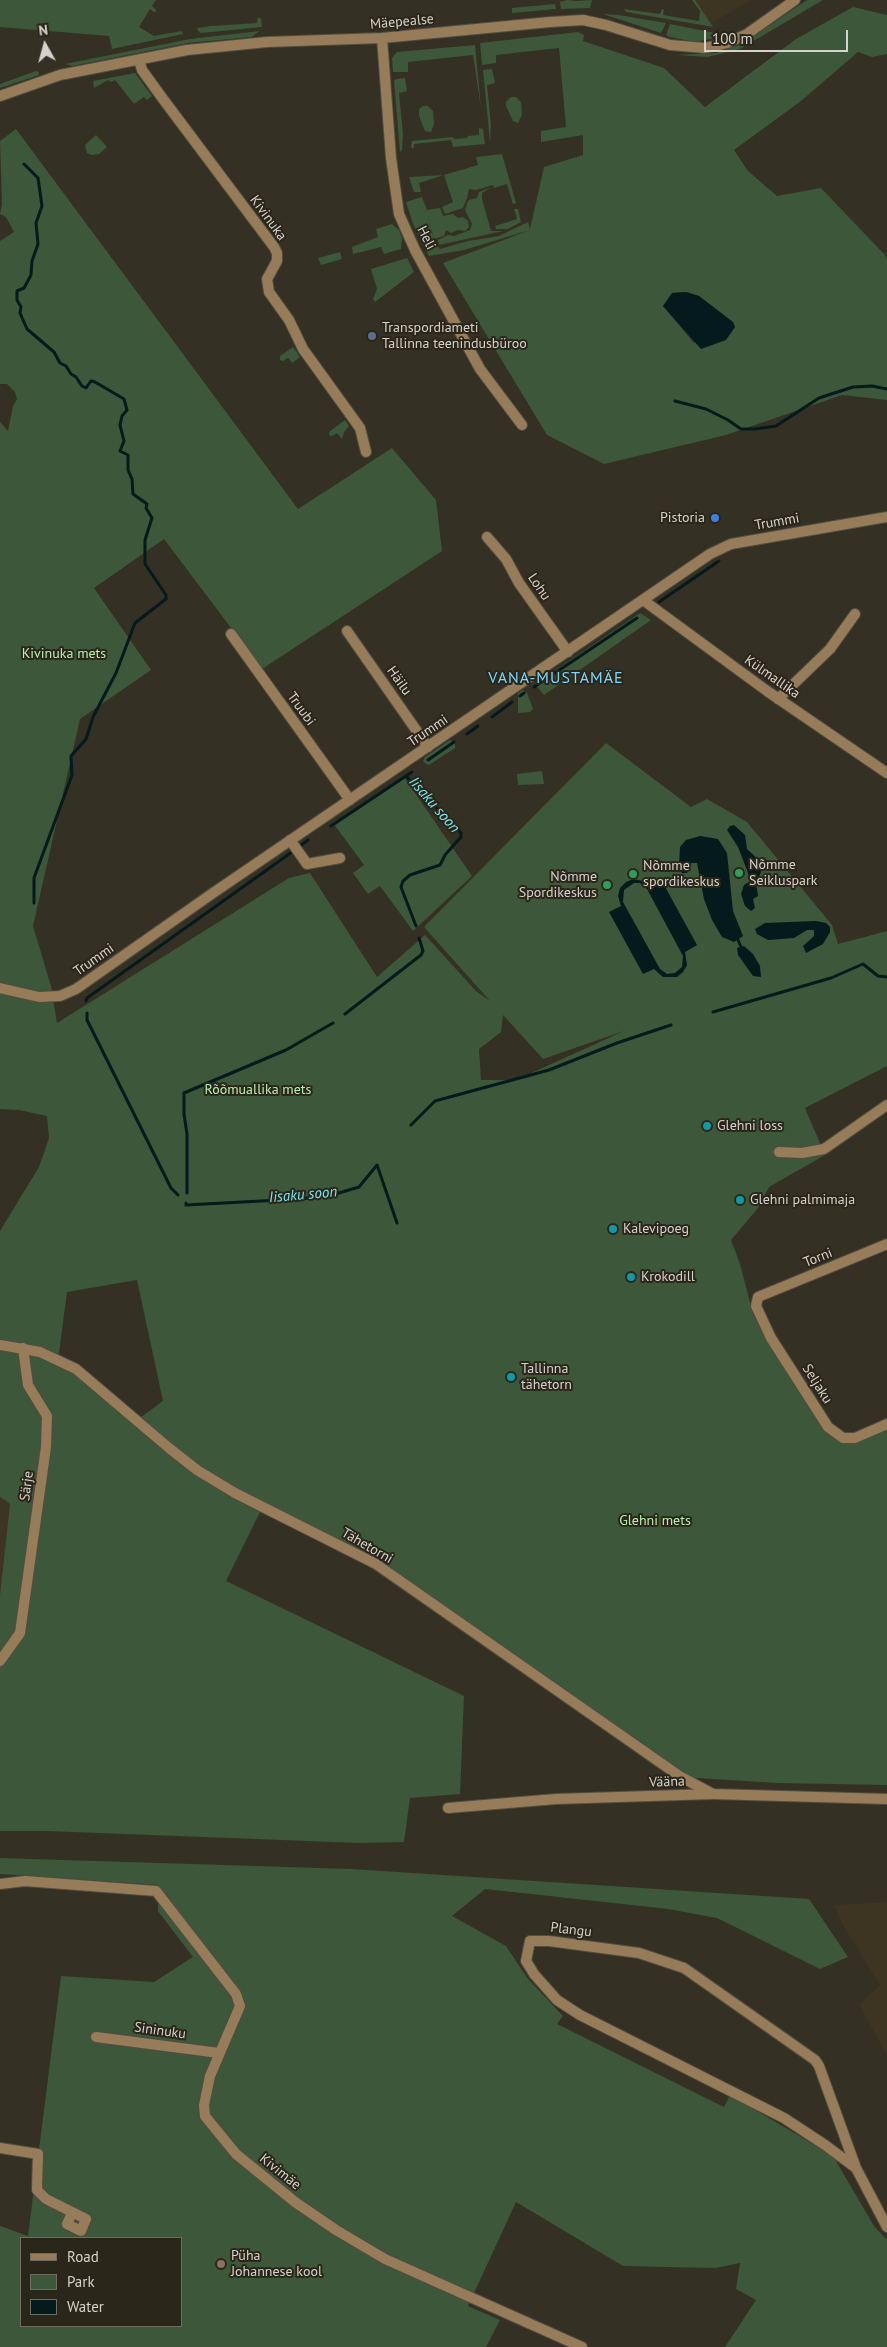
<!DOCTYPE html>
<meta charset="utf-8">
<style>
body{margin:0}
#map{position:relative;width:887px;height:2347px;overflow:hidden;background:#353024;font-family:"PT Sans",sans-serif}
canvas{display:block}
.legend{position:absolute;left:20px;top:2237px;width:162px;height:90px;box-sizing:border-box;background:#2b261a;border:1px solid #6f6b61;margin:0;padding:6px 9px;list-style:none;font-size:15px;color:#d6d2cb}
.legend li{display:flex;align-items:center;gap:10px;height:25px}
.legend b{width:25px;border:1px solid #6f6b61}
.north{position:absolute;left:20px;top:20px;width:50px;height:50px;-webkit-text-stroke:4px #2b261a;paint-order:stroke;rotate:353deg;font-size:14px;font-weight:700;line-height:20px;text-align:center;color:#d6d2cb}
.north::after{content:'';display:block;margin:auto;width:18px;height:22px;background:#d6d2cb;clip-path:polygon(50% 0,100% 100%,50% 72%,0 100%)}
.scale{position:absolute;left:704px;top:30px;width:144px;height:22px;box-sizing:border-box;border:2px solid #d6d2cb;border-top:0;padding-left:6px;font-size:15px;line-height:18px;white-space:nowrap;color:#d6d2cb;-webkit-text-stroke:4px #2b261a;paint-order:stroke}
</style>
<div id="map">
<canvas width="887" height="2347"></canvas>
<ul class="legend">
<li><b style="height:6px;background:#977c5a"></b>Road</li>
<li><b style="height:14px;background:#3c5739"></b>Park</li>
<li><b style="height:14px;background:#041a1c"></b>Water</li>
</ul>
<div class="north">N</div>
<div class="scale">100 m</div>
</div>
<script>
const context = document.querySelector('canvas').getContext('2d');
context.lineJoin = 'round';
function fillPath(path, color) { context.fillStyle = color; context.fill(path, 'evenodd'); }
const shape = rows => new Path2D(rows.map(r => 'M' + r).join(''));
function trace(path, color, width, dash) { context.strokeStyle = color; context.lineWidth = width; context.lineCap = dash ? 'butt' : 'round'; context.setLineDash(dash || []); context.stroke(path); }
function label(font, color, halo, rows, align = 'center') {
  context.font = font + ' "PT Sans",sans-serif'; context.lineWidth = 4; context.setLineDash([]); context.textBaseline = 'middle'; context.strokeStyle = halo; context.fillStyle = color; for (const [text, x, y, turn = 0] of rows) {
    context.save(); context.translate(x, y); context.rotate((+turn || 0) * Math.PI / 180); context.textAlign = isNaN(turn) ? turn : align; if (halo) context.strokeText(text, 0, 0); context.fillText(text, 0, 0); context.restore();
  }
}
fillPath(shape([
 [694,0,752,0,710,24],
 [0,1497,10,1504,0,1595],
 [887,1902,887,2056,859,2004,880,1985,841,1922,834,1905]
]), '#3d3522');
fillPath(shape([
 [0,0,156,0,152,6,157,11,154,12,150,9,139,27,154,36,182,31,183,34,112,49,109,36,0,27],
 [567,0,576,1,592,0,590,8,561,9,560,2],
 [692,0,695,0,713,27,626,12,624,9,660,14,662,9,664,10,663,15,699,21,700,11],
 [807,0,823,0,740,49,708,57,675,55,716,53,742,44],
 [555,4,556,9,512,13,512,8],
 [853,7,887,15,887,54,872,57,858,52,801,101,734,150,748,171,777,196,821,188,885,255,887,260,887,400,842,395,726,435,604,464,547,435,443,263,530,230,464,250,429,256,413,224,406,202,422,197,427,210,440,208,443,216,453,214,458,218,463,217,468,221,469,227,465,231,458,230,451,233,446,230,444,236,434,239,427,212,435,244,440,249,468,241,499,236,528,222,530,229,544,167,583,155,583,135,541,142,541,131,566,127,559,48,496,55,496,63,482,65,480,43,578,32,584,35,583,41,664,68,705,107,796,39],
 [686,292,699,296,724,316,694,343,663,306,673,293],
 [603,14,619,15,666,23,661,33],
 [258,17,261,19,262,27,201,33,198,31,197,28,211,26,257,23],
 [670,24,715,33,714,36,711,39,694,42,670,37,666,35],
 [260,31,251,37,188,43,72,66,65,64,190,39],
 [475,45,481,108,473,55,408,62,408,72,393,72,392,58,397,52],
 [492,69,495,83,487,85,491,124,490,142,483,70],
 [36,71,39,72,39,75,0,88,0,84],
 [135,73,152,96,147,100,144,97,134,104,115,80,111,82,108,80,94,88,93,81],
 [405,78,407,91,399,93,403,134,402,150,400,152,394,81,396,79],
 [511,97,516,97,521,102,522,115,518,123,513,121,506,106,506,102],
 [423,106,428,106,433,111,434,124,431,132,425,131,419,116,419,109],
 [479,128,483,129,485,144,453,147,451,140,414,144,414,148,411,148,412,141,453,137,454,139,467,138,468,136,479,135],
 [16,129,298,509,392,448,436,500,442,551,262,669,164,539,94,588,151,670,80,719,33,926,51,986,57,1023,289,878,310,873,377,977,425,935,476,991,490,1001,424,927,606,743,691,807,707,799,747,822,832,925,838,944,887,931,887,1066,805,1108,825,1155,769,1187,758,1208,731,1240,740,1264,753,1314,766,1338,828,1427,843,1438,887,1424,887,1785,777,1783,681,1777,376,1564,263,1506,226,1581,464,1696,460,1794,410,1798,404,1842,360,1843,46,1831,0,1831,0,1595,10,1504,0,1497,0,1231,39,1167,49,1138,47,1116,19,1110,0,1109,0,422,8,431,13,406,17,399,15,392,7,384,0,384,0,241,14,232,6,217,0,214,2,204,0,141],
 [503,1015,543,1059,624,1031,516,1080,481,1080,479,1049,501,1032],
 [137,1280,163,1401,137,1420,58,1360,67,1292],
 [96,135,107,147,99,154,91,155,87,153,85,145],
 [502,154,516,203,513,204,507,184,494,188,493,185,476,190,469,189,467,198,463,208,445,214,442,207,453,202,444,175,419,183,421,192,414,192,409,177,444,175,478,165,476,157],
 [492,187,482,193,482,199,491,231,503,231,439,245,438,240,448,235,454,236,470,230,472,224,465,210,467,203,469,200,477,198,479,192],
 [514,209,518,209,521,222,508,229,496,229,495,226,517,219],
 [392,224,399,230,402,238,401,249,384,254,381,247,353,254,352,247,378,237,376,229],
 [340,252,342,259,321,265,318,258],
 [407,258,414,272,375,302,373,299,377,289,371,269],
 [293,347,300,357,292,363,288,358,283,361,280,360,280,356],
 [345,420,349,426,344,432,342,439,337,433,332,436,329,435,329,432],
 [640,613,651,620,544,695,535,684],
 [523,690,527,693,533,709,530,712,518,713,518,693],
 [450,740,455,743,455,748,429,765,426,764,423,761,425,757],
 [542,771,544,784,518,785,517,774],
 [404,777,472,876,413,931,380,886,368,894,353,873,364,865,333,823],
 [0,1858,352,1869,809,1899,848,1957,820,1969,717,1918,668,1909,485,1889,452,1916,506,1946,528,1979,563,2016,557,2024,724,2107,730,2095,833,2156,874,2226,887,2240,887,2347,725,2347,756,2300,736,2289,740,2263,716,2268,623,2266,516,2202,468,2306,500,2320,486,2347,0,2347,0,2226,28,2236,61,1976,154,1982,193,1957,158,1911,158,1885,0,1874],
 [21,2238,181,2238,181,2326,21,2326]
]), '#3c5739');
fillPath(shape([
 [686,292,699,296,733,322,735,327,726,340,701,349,663,306,672,293],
 [734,825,745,835,747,849,760,861,761,872,756,883,758,896,753,899,755,908,751,911,745,906,741,894,744,885,750,881,747,870,738,847,727,830,730,826],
 [700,836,718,839,727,853,733,911,743,936,734,942,722,937,712,920,704,899,697,863,691,863,687,873,682,873,679,867,680,847,686,840],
 [633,879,643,881,651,889,663,883,697,945,685,952,687,965,683,972,677,977,663,977,654,969,643,974,609,912,621,906,618,896,620,888,626,882],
 [634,883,640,883,647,889,683,956,682,967,675,973,667,974,660,969,623,902,624,890],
 [816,921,826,923,830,927,830,932,823,944,806,953,803,946,814,936,814,930,807,930,794,938,768,940,757,934,755,929,765,923],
 [744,946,753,954,760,966,761,977,753,976,738,955,737,948]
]), '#041a1c');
trace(shape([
 [24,164,38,178,42,206,36,223,38,244,32,261,31,275,24,288,17,291,17,300,21,307,20,313,27,329,54,352,60,363,66,366,71,374,76,377,82,386,86,388,91,381,95,382,124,399,127,410,122,416,120,425,124,441,120,451,128,455,128,470,132,479,133,494,147,504,146,508,152,518,145,540,145,564,166,595,166,599,135,623,116,673,93,717,86,739,71,756,72,775,34,878,34,903],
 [675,401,706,409,728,420,741,429,755,429,776,426,819,398,853,387,872,386,887,389],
 [659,602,719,561],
 [534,687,637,618],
 [520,696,524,693],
 [492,717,512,702],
 [467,734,478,726],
 [428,760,454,742],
 [412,772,406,776,461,833,461,837,445,855,440,865,410,875,403,881,401,887,416,926],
 [331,826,406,776],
 [300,846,308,840],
 [738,940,741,947],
 [86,1001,87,998,292,852],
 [713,1012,831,978,863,964,878,976,887,977],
 [87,1013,87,1020,171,1188,178,1195],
 [345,1014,421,955,423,951,419,938],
 [411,1125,435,1101,549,1070,617,1043,671,1025],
 [187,1193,187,1134,184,1114,184,1093,286,1050,333,1023],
 [186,1203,186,1205,299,1199,332,1195,359,1187,377,1165,397,1223]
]), '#041a1c', 3);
const minor = shape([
 [382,38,391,158,399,214,415,250,480,369,522,425],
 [139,60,142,70,163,99,274,247,277,253,277,261,267,279,269,292,289,320,303,349,360,428,366,452],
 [0,96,60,75,187,50,267,42,382,38,550,22,583,20,606,25,670,45,705,48,727,43,747,34,795,0],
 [487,537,506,559,519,583,568,652],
 [643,600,767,691,887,773],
 [347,631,428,747],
 [231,634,350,800],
 [778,699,830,649,855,614],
 [290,840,307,864,340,858],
 [0,988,39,997,60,996,76,989,213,893,710,554,731,544,887,517],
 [779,1152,802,1153,824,1149,887,1105],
 [887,1244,758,1297,756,1306,771,1338,828,1427,843,1438,855,1438,887,1424],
 [0,1661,20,1633,46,1447,47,1416,28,1385,23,1348],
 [448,1808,556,1799,713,1794],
 [0,1884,25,1881,156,1891,236,1994,240,2006,210,2076,204,2105,205,2116,236,2154,295,2202,336,2230,385,2259,582,2347],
 [96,2037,219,2053],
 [0,2148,38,2154,37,2190,46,2199,86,2219,81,2231,67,2224,72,2213],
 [856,2168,819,2066,815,2060,684,1968,639,1953,549,1941,530,1941,526,1961,534,1974,557,2000,580,2015,784,2118,825,2145,856,2168,887,2227]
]);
const tertiary = shape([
 [0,1345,40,1352,76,1369,169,1448,197,1470,235,1493,376,1564,681,1777,713,1794,887,1799]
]);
trace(minor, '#524d42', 12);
trace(tertiary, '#524d42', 12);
trace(minor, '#977c5a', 10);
trace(tertiary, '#977c5a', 10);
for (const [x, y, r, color] of [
 [372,336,5,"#5c6f8a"],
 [715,518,5,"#3f7fe0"],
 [739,873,5,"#2e9e5b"],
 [633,874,5,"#2e9e5b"],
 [607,885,5,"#2e9e5b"],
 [707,1126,5,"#0f9aa8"],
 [740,1200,5,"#0f9aa8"],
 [613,1229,5,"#0f9aa8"],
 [631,1277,5,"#0f9aa8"],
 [511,1377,5,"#0f9aa8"],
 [221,2264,5,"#8d6e63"]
]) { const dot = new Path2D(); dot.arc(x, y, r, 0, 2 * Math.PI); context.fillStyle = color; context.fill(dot); trace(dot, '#2b261a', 2); }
label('14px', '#d6d2cb', '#2b261a', [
 ["Mäepealse",402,22,-5],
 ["Kivinuka",268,218,54],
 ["Heli",426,238,63],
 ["Trummi",777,522,-10],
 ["Lohu",539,587,56],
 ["Külmallika",772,677,35],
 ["Häilu",399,681,55],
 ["Truubi",301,709,54],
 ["Trummi",428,731,-34],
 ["Trummi",94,960,-35],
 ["Torni",818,1258,-22],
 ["Seljaku",817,1384,58],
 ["Särje",27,1486,-82],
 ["Tähetorni",367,1546,30],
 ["Vääna",667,1782,-2],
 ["Plangu",571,1930,7],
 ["Sininuku",160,2031,8],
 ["Kivimäe",280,2172,39]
]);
label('14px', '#d6d2cb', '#2b261a', [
 ["Transpordiameti",382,328],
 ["Tallinna teenindusbüroo",382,344],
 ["Pistoria",705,518,"right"],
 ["Nõmme",749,865],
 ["Seikluspark",749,881],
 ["Nõmme",643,866],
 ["spordikeskus",643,882],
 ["Nõmme",597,877,"right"],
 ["Spordikeskus",597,893,"right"],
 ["Glehni loss",717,1126],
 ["Glehni palmimaja",750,1200],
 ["Kalevipoeg",623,1229],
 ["Krokodill",641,1277],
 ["Tallinna",521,1369],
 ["tähetorn",521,1385],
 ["Püha",231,2256],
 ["Johannese kool",231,2272]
], 'left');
label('14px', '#b7efb1', '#2b261a', [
 ["Kivinuka mets",64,654],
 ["Rõõmuallika mets",258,1090],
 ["Glehni mets",655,1521]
]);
label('italic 15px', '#78e5f0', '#2b261a', [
 ["Iisaku soon",434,805,49],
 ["Iisaku soon",303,1195,-5]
]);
context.letterSpacing = '1px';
label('16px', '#7bd7fa', '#2b261a', [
 ["VANA-MUSTAMÄE",556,678]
]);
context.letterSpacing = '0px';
</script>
